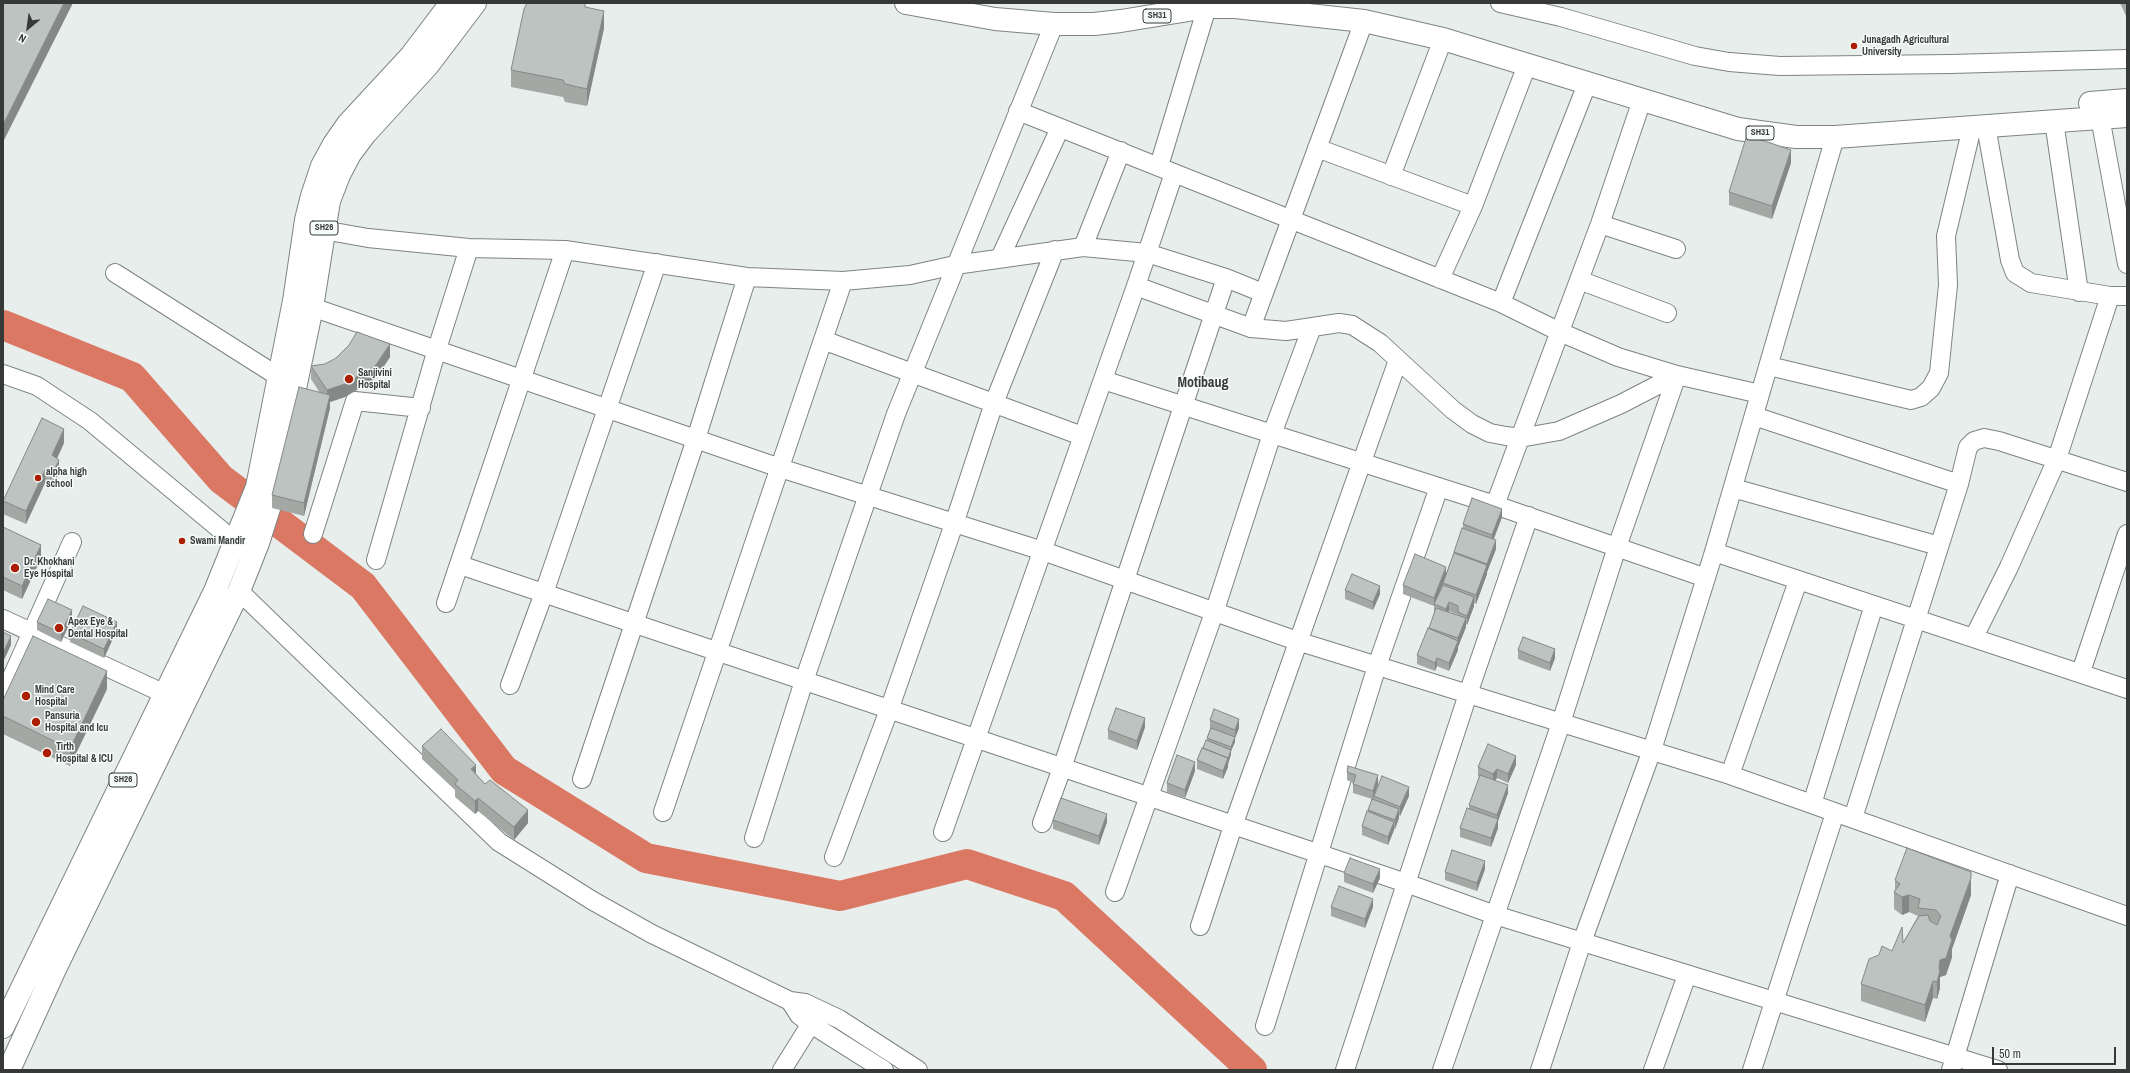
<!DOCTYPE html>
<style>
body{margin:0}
#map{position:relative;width:2130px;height:1073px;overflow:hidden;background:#e7eeeb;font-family:"Archivo Narrow",sans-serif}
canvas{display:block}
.frame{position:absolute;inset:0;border:4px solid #373938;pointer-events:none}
.north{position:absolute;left:8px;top:8px;width:40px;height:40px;-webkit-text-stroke:3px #f5fbf8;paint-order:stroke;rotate:209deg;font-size:11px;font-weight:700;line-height:16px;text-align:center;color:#373938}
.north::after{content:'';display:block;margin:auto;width:14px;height:18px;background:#373938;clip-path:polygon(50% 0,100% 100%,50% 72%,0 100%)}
.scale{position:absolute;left:1992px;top:1047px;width:124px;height:18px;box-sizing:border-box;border:2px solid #373938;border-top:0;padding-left:5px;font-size:12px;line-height:14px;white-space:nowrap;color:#373938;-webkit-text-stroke:3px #f5fbf8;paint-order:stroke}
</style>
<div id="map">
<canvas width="2130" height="1073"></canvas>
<div class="frame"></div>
<div class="north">N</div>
<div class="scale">50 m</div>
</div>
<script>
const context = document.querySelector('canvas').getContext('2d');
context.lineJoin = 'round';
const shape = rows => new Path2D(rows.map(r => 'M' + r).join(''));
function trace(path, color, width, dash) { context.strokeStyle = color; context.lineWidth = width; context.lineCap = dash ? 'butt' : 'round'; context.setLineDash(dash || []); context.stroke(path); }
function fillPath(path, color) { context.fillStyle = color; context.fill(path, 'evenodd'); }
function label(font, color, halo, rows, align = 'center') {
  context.font = font + ' "Archivo Narrow",sans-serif'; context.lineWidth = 3; context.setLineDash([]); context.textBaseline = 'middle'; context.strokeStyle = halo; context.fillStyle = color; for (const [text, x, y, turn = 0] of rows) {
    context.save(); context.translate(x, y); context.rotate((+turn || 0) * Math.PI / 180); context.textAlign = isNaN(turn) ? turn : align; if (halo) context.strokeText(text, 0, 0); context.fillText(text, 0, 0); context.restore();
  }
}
trace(shape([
 [3,325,132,377,221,479,363,586,504,770,646,858,840,896,967,864,1064,896,1252,1070]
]), '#db7864', 30);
const street = shape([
 [1500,3,1561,17,1695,56,1729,62,1780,66,1951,64,2127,59],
 [1018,111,1501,303,1560,332,1618,357,1677,375,1760,394],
 [2100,117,2127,264],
 [2054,121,2079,292],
 [1986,126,2010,260,2015,273,2031,283,2110,296,2127,296],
 [1317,148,1473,206],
 [1159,166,1207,7],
 [1391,176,1443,39],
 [1600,224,1676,249],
 [323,230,368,238,469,248,565,250,747,277,843,281,910,275,955,265,1083,247,1147,253,1226,278,1263,293],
 [1083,247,1121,151],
 [1000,258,1060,128],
 [115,273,279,377],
 [1440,279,1473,206,1527,65],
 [1579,280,1667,313],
 [1136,286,1251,328,1286,331,1339,323,1352,325,1380,343,1453,410,1472,424,1490,433,1506,436,1520,438,1559,431,1621,404,1677,375],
 [300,303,780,468,1043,551,1297,641,1730,775,2127,916],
 [1501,303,1587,84],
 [1251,328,1364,21],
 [823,340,1082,436],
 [1769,366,1911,400,1921,397,1931,388,1939,373,1948,285,1946,236,1972,127],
 [3,374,37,386,90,421,245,550],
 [1103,380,1495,505,1706,578],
 [1754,416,1959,484],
 [1733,488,1939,546],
 [1495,505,1600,224,1642,100],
 [313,534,355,401,421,408],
 [1714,552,2127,689],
 [376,560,437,349,469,248],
 [460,565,1406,883,1495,915,1998,1070],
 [239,591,499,842,593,901,652,934,790,1001,805,1003,839,1019,918,1070],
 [446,603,565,250],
 [3,619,165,694],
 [1974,637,2009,567,2057,459,2110,296],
 [2081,672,2127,534],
 [510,685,544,593,657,263],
 [3,697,72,542],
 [1730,775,1798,581],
 [582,779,696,439,747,277],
 [1812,804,1874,605],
 [663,812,843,281],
 [1853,818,1959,484,1968,447,1974,441,1984,438,1999,441,2127,482],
 [1042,823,1062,768,1226,278],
 [943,832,1136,286,1174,173],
 [754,838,804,681,896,414,1054,24],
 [834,857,889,710,954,524,994,403,1055,250],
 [1115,892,1215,610,1272,434,1312,327],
 [1200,926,1233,826,1398,360],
 [790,1001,799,1015,811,1024,884,1070],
 [1265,1026,1377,666,1439,487],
 [782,1070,817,1014],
 [1345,1070,1468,694,1529,516],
 [1442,1070,1561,723,1617,547,1677,375],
 [1540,1070,1582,942,1652,750,1714,552,1835,137],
 [1653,1070,1687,975],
 [1752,1070,1835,813],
 [1951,1070,2010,874]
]);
const primary = shape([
 [906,3,995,19,1054,24,1094,24,1121,21,1207,7,1235,7,1364,21,1443,39,1738,129,1796,137,1835,137,2127,116],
 [2090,103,2127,100],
 [3,1027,215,591,257,487,294,301,306,220,312,196,322,166,334,144,348,124,411,56,451,3],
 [9,1070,55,969,239,591,258,543,272,499,312,307,329,201,339,175,350,154,365,134,428,65,475,3]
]);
trace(street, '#7e8481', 20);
trace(primary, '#7e8481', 24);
trace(street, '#fff', 18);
trace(primary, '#fff', 22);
fillPath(shape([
 [2120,3,2127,3,2127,18],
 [585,7,604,28,587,106,565,102,563,97,511,87,511,70],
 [1791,163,1772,219,1729,205,1729,192],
 [390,357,376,378,345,397,330,402,330,408,304,516,272,508,272,495,320,393,311,379,311,366],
 [64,443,57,459,59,473,53,486,45,483,26,524,3,514,3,501],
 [1502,517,1494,539,1496,549,1487,572,1487,574,1476,604,1474,603,1474,606,1467,625,1466,624,1466,627,1458,647,1458,650,1449,671,1437,666,1435,671,1417,664,1417,655,1429,629,1434,613,1434,606,1403,594,1403,585,1446,574,1463,528,1463,524],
 [1449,611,1458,615,1458,616,1449,612],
 [3,527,41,558,22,599,3,590],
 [1345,590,1380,594,1373,610,1345,599],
 [72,619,61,642,37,630,37,622],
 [117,630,104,658,70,642,70,633],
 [1518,650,1555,658,1550,671,1518,659],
 [107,689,70,766,3,734,3,700],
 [1210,720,1239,728,1235,738,1235,742,1231,751,1231,754,1228,764,1228,767,1223,779,1197,769,1197,760,1207,740,1207,738,1210,729],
 [1145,727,1137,750,1108,739,1108,730],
 [422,746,476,774,485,784,528,823,514,840,478,811,475,814,455,797,455,790,422,759],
 [1516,765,1508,783,1497,778,1495,780,1508,793,1498,821,1498,828,1491,847,1460,837,1460,828,1469,809,1469,805,1479,777,1478,776,1478,767],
 [1348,766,1378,784,1374,795,1409,796,1400,816,1399,815,1399,818,1395,829,1394,829,1394,830,1388,845,1362,835,1362,826,1368,811,1372,799,1353,793,1353,783,1347,780,1347,772],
 [1195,771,1185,798,1167,792,1167,783],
 [1053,820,1107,822,1099,845,1053,829],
 [1485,869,1477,891,1445,880,1445,872],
 [1344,873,1380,878,1373,893,1344,882],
 [1895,880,1971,895,1952,949,1952,957,1946,975,1940,977,1940,988,1937,999,1933,998,1925,1022,1861,1001,1861,984,1892,951,1903,943,1918,916,1909,912,1902,915,1894,909,1894,892,1895,890],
 [1331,907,1373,907,1365,928,1331,916]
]), '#a3a8a5');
fillPath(shape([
 [64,3,72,3,72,5,3,142,3,125],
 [604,11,604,28,587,106,587,89],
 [1791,150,1791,163,1772,219,1772,206],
 [390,344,390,357,376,378,345,397,330,402,330,408,304,516,304,503,327,403,327,390],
 [64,429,64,443,52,468,52,455],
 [59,460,59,473,53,486,53,473],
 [45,470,45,483,26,524,26,511],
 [1502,509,1502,517,1492,543,1492,535],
 [1496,540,1496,549,1487,572,1487,564],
 [41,545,41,558,22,599,22,586],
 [1487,565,1487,574,1476,604,1476,595],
 [1446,567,1446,575,1435,604,1434,604,1434,606,1434,598],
 [1380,586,1380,594,1373,610,1373,602],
 [1474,597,1474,606,1467,625,1467,616],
 [1449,602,1449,611,1446,618,1446,609],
 [72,610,72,619,61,642,61,633],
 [1466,618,1466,627,1458,647,1458,638],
 [117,622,117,630,104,658,104,649],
 [11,636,11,645,3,662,3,653],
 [1458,641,1458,650,1449,671,1449,663],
 [1555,649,1555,658,1550,671,1550,663],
 [1437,658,1437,666,1435,671,1435,663],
 [107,671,107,689,70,766,70,749],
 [1145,718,1145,727,1137,750,1137,741],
 [1239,719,1239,728,1235,738,1235,730],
 [1235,737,1235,742,1231,751,1231,754,1228,764,1228,767,1223,779,1223,771,1231,750,1231,747],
 [1516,756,1516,765,1508,783,1508,774],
 [1195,762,1195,771,1185,798,1185,790],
 [476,765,476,778,471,769],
 [1497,769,1497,778,1493,783,1493,774],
 [1378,775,1378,784,1373,800,1373,791],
 [1508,785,1508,793,1498,821,1498,828,1491,847,1491,838,1497,822,1497,815],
 [1409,787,1409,796,1400,816,1400,807],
 [478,798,478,811,475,814,475,801],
 [1399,809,1399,818,1395,829,1395,820],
 [528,810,528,823,514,840,514,827],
 [1107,814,1107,822,1099,845,1099,836],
 [1394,822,1394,830,1388,845,1388,837],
 [1485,861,1485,869,1477,891,1477,883],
 [1380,869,1380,878,1373,893,1373,884],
 [1971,878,1971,895,1952,949,1952,957,1946,975,1940,977,1940,988,1937,999,1937,982,1940,960,1950,936],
 [1909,895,1909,912,1902,915,1902,897],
 [1373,899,1373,907,1365,928,1365,919],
 [1933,981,1933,998,1925,1022,1925,1005]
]), '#848886');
const building = shape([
 [3,3,64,3,3,125,3,3],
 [527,3,585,3,585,7,604,11,587,89,565,84,563,80,511,70,524,9,527,3],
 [1747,135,1791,150,1772,206,1729,192,1747,135],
 [357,332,390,344,376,365,345,384,327,390,311,366,325,364,336,358,349,345,357,332],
 [299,387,330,395,304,503,272,495,299,387],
 [42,418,64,429,52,455,59,460,53,473,45,470,26,511,3,501,42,418],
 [1472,498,1502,509,1492,535,1463,524,1472,498],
 [3,527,41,545,22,586,3,577,3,527],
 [1462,528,1496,540,1487,564,1454,552,1462,528],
 [1454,553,1487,565,1476,595,1443,583,1454,553],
 [1415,554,1446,567,1434,598,1403,585,1415,554],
 [1352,574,1380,586,1373,602,1345,590,1352,574],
 [1443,585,1474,597,1467,616,1458,612,1458,606,1449,602,1446,609,1434,604,1443,585],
 [48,599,72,610,61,633,37,622,48,599],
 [83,606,117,622,104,649,70,633,83,606],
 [1436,608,1466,618,1458,638,1429,628,1436,608],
 [1428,628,1458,641,1449,663,1437,658,1435,663,1417,655,1428,628],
 [3,632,11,636,3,653,3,632],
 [33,636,107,671,70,749,3,716,3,700,33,636],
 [1523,637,1555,649,1550,663,1518,650,1523,637],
 [1116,708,1145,718,1137,741,1108,730,1116,708],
 [1214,709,1239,719,1235,730,1210,720,1214,709],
 [1211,728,1235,737,1231,747,1207,738,1211,728],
 [441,729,476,765,471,769,485,784,490,780,528,810,514,827,478,798,475,801,455,784,458,780,422,746,441,729],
 [1206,740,1231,750,1228,759,1228,758,1203,748,1206,740],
 [1488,744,1516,756,1508,774,1497,769,1493,774,1478,767,1488,744],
 [1202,748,1228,758,1223,771,1197,760,1202,748],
 [1177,755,1195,762,1185,790,1167,783,1177,755],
 [1348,766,1378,775,1373,791,1353,784,1356,775,1347,772,1348,766],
 [1480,775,1508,785,1497,815,1469,805,1480,775],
 [1382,776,1409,787,1400,807,1374,796,1382,776],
 [1061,798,1107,814,1099,836,1053,820,1061,798],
 [1372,799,1399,809,1395,820,1368,810,1372,799],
 [1467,808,1498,819,1491,838,1460,828,1467,808],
 [1367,811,1394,822,1388,837,1362,826,1367,811],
 [1907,848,1971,872,1971,878,1950,936,1952,940,1946,958,1940,960,1939,969,1940,971,1937,982,1933,981,1925,1005,1861,984,1869,959,1879,955,1882,946,1892,951,1902,927,1903,943,1919,916,1928,915,1930,921,1937,925,1941,916,1936,910,1918,908,1920,899,1909,895,1902,897,1894,892,1900,884,1895,880,1907,848],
 [1452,850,1485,861,1477,883,1445,872,1452,850],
 [1350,858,1380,869,1373,884,1344,873,1350,858],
 [1339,886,1373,899,1365,919,1331,907,1339,886]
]);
fillPath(building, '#bdc3c0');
trace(building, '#848886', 1);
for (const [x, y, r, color] of [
 [1854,46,4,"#ac1e01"],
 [349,379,5,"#ac1e01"],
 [38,478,4,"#ac1e01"],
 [182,541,4,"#ac1e01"],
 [15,568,5,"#ac1e01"],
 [59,628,5,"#ac1e01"],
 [26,696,5,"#ac1e01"],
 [36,722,5,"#ac1e01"],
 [47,753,5,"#ac1e01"]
]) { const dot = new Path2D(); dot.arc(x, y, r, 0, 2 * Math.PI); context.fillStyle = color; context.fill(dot); trace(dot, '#f5fbf8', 1.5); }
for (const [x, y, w] of [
 [1157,16,28],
 [1760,133,28],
 [324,228,28],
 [123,780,28]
]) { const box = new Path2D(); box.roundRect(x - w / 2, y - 7, w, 14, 3); context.fillStyle = '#f5fbf8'; context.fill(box); trace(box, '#373938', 1); }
label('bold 9px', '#373938', null, [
 ["SH31",1157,16],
 ["SH31",1760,133],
 ["SH26",324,228],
 ["SH26",123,780]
]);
label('bold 10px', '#373938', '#f5fbf8', [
 ["Junagadh Agricultural",1862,40],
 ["University",1862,52],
 ["Sanjivini",358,373],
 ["Hospital",358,385],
 ["alpha high",46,472],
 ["school",46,484],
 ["Swami Mandir",190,541],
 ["Dr. Khokhani",24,562],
 ["Eye Hospital",24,574],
 ["Apex Eye &",68,622],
 ["Dental Hospital",68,634],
 ["Mind Care",35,690],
 ["Hospital",35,702],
 ["Pansuria",45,716],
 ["Hospital and Icu",45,728],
 ["Tirth",56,747],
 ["Hospital & ICU",56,759]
], 'left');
label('bold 14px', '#373938', '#f5fbf8', [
 ["Motibaug",1203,383]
]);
</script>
